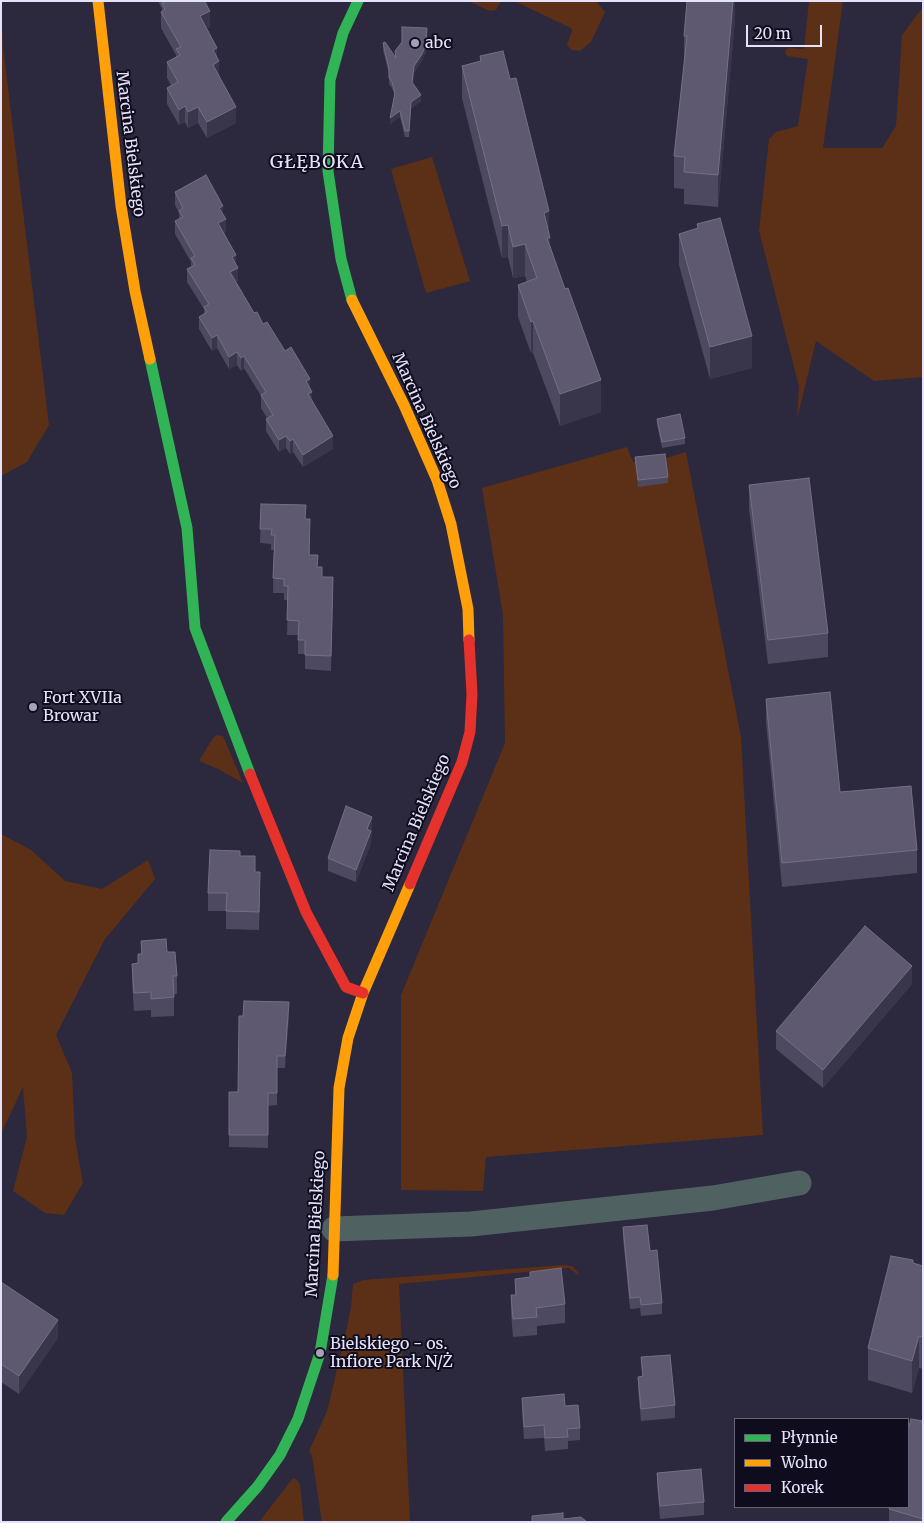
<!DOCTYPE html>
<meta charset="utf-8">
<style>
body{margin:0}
#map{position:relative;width:924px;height:1523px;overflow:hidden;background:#2c283d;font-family:Merriweather,serif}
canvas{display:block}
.frame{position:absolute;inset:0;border:2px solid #e5e3fc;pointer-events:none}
.legend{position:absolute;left:734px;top:1418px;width:175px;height:90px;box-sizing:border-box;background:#0f0d1d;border:1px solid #656376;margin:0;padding:6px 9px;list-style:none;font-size:15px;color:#e5e3fc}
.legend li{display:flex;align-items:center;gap:10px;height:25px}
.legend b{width:25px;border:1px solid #656376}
.scale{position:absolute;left:746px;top:25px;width:76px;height:22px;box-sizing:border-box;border:2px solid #e5e3fc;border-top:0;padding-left:6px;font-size:15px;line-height:18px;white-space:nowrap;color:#e5e3fc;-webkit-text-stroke:4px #0f0d1d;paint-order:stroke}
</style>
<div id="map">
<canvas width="924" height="1523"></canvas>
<div class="frame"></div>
<ul class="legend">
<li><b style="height:6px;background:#30b455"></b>Płynnie</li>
<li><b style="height:6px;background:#ff9f0a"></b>Wolno</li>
<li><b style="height:6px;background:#e5322d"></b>Korek</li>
</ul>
<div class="scale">20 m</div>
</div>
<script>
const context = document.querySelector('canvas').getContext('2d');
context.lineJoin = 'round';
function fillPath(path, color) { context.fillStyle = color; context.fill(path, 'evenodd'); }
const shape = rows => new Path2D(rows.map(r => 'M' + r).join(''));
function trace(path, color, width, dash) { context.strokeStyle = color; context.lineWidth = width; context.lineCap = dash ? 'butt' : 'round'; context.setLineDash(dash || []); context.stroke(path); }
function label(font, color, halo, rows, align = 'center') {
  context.font = font + ' Merriweather,serif'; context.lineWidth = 4; context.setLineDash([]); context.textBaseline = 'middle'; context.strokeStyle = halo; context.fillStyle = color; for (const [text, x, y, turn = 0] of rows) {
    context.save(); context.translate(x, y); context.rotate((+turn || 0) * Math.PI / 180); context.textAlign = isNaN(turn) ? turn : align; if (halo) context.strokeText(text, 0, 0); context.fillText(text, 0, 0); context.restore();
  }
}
fillPath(shape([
 [468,1,501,1,496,10,490,11],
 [514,1,596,1,605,12,591,42,580,51,572,50,567,45,572,31,571,28],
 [809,1,843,1,823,148,882,148,896,126,902,35,923,7,923,377,874,381,816,341,797,419,799,386,759,231,769,139,776,132,798,126,808,59,787,56,785,53,786,49,790,48,804,49],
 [1,5,3,47,49,425,27,462,1,476],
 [432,157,470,281,426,293,391,169],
 [627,447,633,462,663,459,686,452,741,737,763,1135,486,1157,483,1191,401,1190,401,995,505,743,503,615,482,488],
 [217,735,223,736,243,783,218,769,199,761,213,738],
 [1,834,31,850,65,881,102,889,148,860,155,879,105,939,56,1035,72,1073,75,1138,83,1183,64,1215,45,1213,13,1191,27,1137,23,1087,1,1134],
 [562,1265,572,1266,577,1271,579,1276,569,1268,399,1284,410,1522,322,1522,312,1456,309,1451,327,1411,346,1332,351,1307,353,1284,364,1280],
 [293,1478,297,1480,300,1485,304,1522,259,1522]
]), '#5c3017');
trace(shape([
 [334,1229,471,1224,713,1198,799,1183]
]), '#506162', 25);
trace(shape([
 [352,300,341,259,328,171,330,80,343,33,358,1],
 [150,359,187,528,195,628,250,774],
 [226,1522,258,1486,280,1455,298,1419,320,1353,333,1275]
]), '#30b455', 11);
trace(shape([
 [98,1,121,206,135,291,150,359],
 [352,300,404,405,437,480,451,524,468,609,469,640],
 [333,1275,339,1088,348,1038,363,993,410,884]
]), '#ff9f0a', 11);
trace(shape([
 [250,774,306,912,346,987,363,993],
 [410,884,462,762,470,732,472,694,469,640]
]), '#e5322d', 11);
fillPath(shape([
 [158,1,207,1,210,27,207,28,217,57,219,75,236,123,207,138,198,123,188,128,185,122,179,125,167,104,167,88,171,85,167,78,167,62,176,57,176,55,161,28,161,12,162,11,162,9],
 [735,1,735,20,718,207,684,204,684,189,674,188,674,156,684,64,684,36],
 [427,34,426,51,422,60,414,73,413,83,421,101,411,109,409,137,405,137,400,117,390,124,395,96,392,88,389,84,389,74,383,50,383,43,395,57,395,51,402,42],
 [480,56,549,234,550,245,601,412,560,426,533,353,531,353,518,317,518,285,527,282,525,276,513,278,508,257,502,258,462,98,462,66,480,62],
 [175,192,223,214,226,231,224,233,236,264,238,280,236,282,254,313,285,351,310,388,312,399,333,449,303,467,293,452,290,454,286,448,279,452,266,431,266,419,267,418,261,408,261,396,244,368,241,371,237,365,229,369,217,348,212,351,199,329,199,317,204,314,204,309,187,282,187,269,191,267,191,262,175,234,175,221,179,219,179,213,175,205],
 [697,224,752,368,710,379,679,265,679,234,697,229],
 [657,419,685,438,685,444,662,448,657,425],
 [635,457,668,477,668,483,638,487],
 [749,485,828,633,828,657,768,664,749,509],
 [261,504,306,519,310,555,318,567,322,577,333,592,331,671,305,669,305,654,298,654,298,635,287,635,288,600,284,600,284,593,273,593,274,550,271,550,271,544,260,543],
 [766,699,840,792,917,850,917,873,782,887,766,722],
 [372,817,371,843,356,882,328,871,328,858],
 [240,856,255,872,260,890,259,930,226,929,226,911,208,911,208,893],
 [141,941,167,952,177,976,177,994,174,994,174,1016,151,1017,151,1010,134,1011,132,982,132,964,138,963,138,954,141,954],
 [912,984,823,1088,776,1049,776,1031],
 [289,1015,285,1068,277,1068,277,1105,268,1106,268,1148,229,1147,229,1092,238,1092,243,1016],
 [623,1227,650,1251,662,1303,662,1314,641,1316,640,1308,630,1309,623,1238],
 [913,1263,923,1266,923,1369,919,1368,912,1393,868,1380,868,1348],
 [515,1279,565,1304,565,1323,537,1326,537,1335,513,1337,511,1313,511,1295,515,1295],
 [1,1282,58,1338,19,1394,1,1382],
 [641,1357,675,1405,675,1418,641,1421,638,1389,638,1377,642,1376],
 [522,1398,565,1406,580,1428,580,1440,568,1441,568,1449,545,1451,544,1438,524,1439,522,1410],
 [923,1421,923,1522,889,1522,889,1509],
 [657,1473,704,1502,704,1515,660,1519,657,1485]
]), '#4d4960');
fillPath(shape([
 [203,1,207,1,207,12,210,11,210,27,200,31,200,16],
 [733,1,735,1,735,20,718,207,718,175],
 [427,28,426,51,422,60,414,73,412,89,414,66],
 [217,48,217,63,219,61,219,77,213,81,213,50],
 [421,95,421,101,411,109,409,137,411,102],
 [185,106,185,122,179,125,179,110],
 [198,107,198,123,188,128,188,112],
 [236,107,236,123,207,138,207,122],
 [400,111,400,117,390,124,390,118],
 [223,206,223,218,219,208],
 [549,211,549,238,550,238,550,270,544,213],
 [226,219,226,231,218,236,218,223],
 [508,225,508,257,502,258,502,226],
 [525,244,525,276,513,278,513,247],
 [236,255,236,267,232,257],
 [238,268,238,280,230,285,230,272],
 [533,321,533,353,531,353,531,322],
 [217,335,217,348,212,351,212,338],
 [752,336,752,368,710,379,710,347],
 [237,352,237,365,229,369,229,357],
 [244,356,244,368,241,371,241,358],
 [310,379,310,392,306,381],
 [601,380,601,412,560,426,560,394],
 [312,392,312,404,308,394],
 [286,436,286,448,279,452,279,440],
 [333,436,333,449,303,467,303,455],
 [293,439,293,452,290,454,290,441],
 [372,817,371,843,356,882,356,870,367,829],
 [912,966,912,984,823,1088,823,1070],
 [289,1002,289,1015,285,1068,285,1056],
 [58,1320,58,1338,19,1394,19,1376],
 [919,1336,919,1368,912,1393,912,1361]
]), '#39354b');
const building = shape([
 [166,1,204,1,210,11,200,16,217,48,213,50,219,61,213,65,236,107,207,122,198,107,188,112,185,106,179,110,167,88,178,82,167,62,180,55,176,49,181,47,161,12,165,9,162,3,166,1],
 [687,1,733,1,718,175,684,172,685,157,674,156,687,36,684,36,687,1],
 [402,27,427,28,426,45,422,54,414,66,412,82,421,95,411,102,409,131,405,131,400,111,390,118,395,93,392,82,389,78,389,69,383,43,385,42,396,58,395,51,402,42,402,27],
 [503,51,510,79,516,78,549,211,544,213,550,238,547,238,565,289,568,288,601,380,560,394,533,321,531,322,518,285,537,278,525,244,513,247,508,225,502,226,462,66,481,61,480,56,503,51],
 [206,175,223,206,219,208,226,219,218,223,236,255,232,257,238,268,230,272,254,313,257,312,263,324,267,322,285,351,291,347,310,379,306,381,312,392,308,394,333,436,303,455,293,439,290,441,286,436,279,440,266,419,273,415,261,395,266,392,244,356,241,358,237,352,229,357,217,335,212,338,199,317,207,312,204,307,209,304,187,269,195,265,191,258,195,256,175,221,183,217,179,211,183,208,175,192,206,175],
 [720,218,752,336,710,347,679,234,698,228,697,224,720,218],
 [680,414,685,438,662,442,657,419,680,414],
 [665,454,668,477,638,480,635,457,665,454],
 [809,478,828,633,768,640,749,485,809,478],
 [261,504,306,505,305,519,310,519,309,555,318,555,317,567,322,567,322,577,333,577,331,656,305,655,305,640,298,640,299,621,287,620,288,586,284,586,284,579,273,578,275,535,271,535,272,529,260,529,261,504],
 [830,692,840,792,911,786,917,850,782,863,766,699,830,692],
 [346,806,372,817,367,829,371,831,356,870,328,858,346,806],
 [210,850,240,851,240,856,255,856,255,872,260,872,259,912,226,911,227,893,208,893,210,850],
 [865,926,912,966,823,1070,776,1031,865,926],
 [166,939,167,952,175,952,177,976,173,976,174,997,151,999,151,992,134,993,132,964,138,963,138,954,142,954,141,941,166,939],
 [244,1001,289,1002,285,1056,277,1056,277,1093,268,1093,268,1135,229,1135,229,1092,238,1092,239,1016,243,1016,244,1001],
 [647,1225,650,1251,657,1250,662,1303,641,1305,640,1297,630,1298,623,1227,647,1225],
 [891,1256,913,1260,913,1263,923,1266,923,1337,919,1336,912,1361,868,1348,891,1256],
 [561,1268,565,1304,536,1308,537,1317,513,1319,511,1295,516,1295,515,1279,530,1277,530,1272,561,1268],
 [1,1282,58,1320,19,1376,1,1364,1,1282],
 [670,1355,675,1405,641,1409,638,1377,643,1376,641,1357,670,1355],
 [564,1394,565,1406,578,1405,580,1428,567,1429,568,1437,545,1438,544,1425,524,1427,522,1398,564,1394],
 [911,1419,923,1421,923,1519,889,1509,890,1507,908,1507,908,1430,911,1419],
 [701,1469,704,1502,660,1506,657,1473,701,1469],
 [563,1513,563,1519,581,1517,587,1522,532,1522,532,1516,563,1513]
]);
fillPath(building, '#5e5971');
trace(building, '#736f86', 1);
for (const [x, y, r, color] of [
 [415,43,5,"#a4a2b9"],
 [33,707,5,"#a4a2b9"],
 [320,1353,5,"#a4a2b9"]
]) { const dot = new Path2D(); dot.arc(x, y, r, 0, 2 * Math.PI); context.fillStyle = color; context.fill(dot); trace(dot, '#0f0d1d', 2); }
label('16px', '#e5e3fc', '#0f0d1d', [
 ["abc",425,43],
 ["Fort XVIIa",43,698],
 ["Browar",43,716],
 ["Bielskiego - os.",330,1344],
 ["Infiore Park N/Ż",330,1362]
], 'left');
label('16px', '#e5e3fc', '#0f0d1d', [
 ["Marcina Bielskiego",130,144,83],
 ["Marcina Bielskiego",426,421,66],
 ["Marcina Bielskiego",417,823,-67],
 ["Marcina Bielskiego",316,1224,-87]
]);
context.letterSpacing = '1px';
label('18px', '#e5e3fc', '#0f0d1d', [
 ["GŁĘBOKA",317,163]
]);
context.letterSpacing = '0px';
</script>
